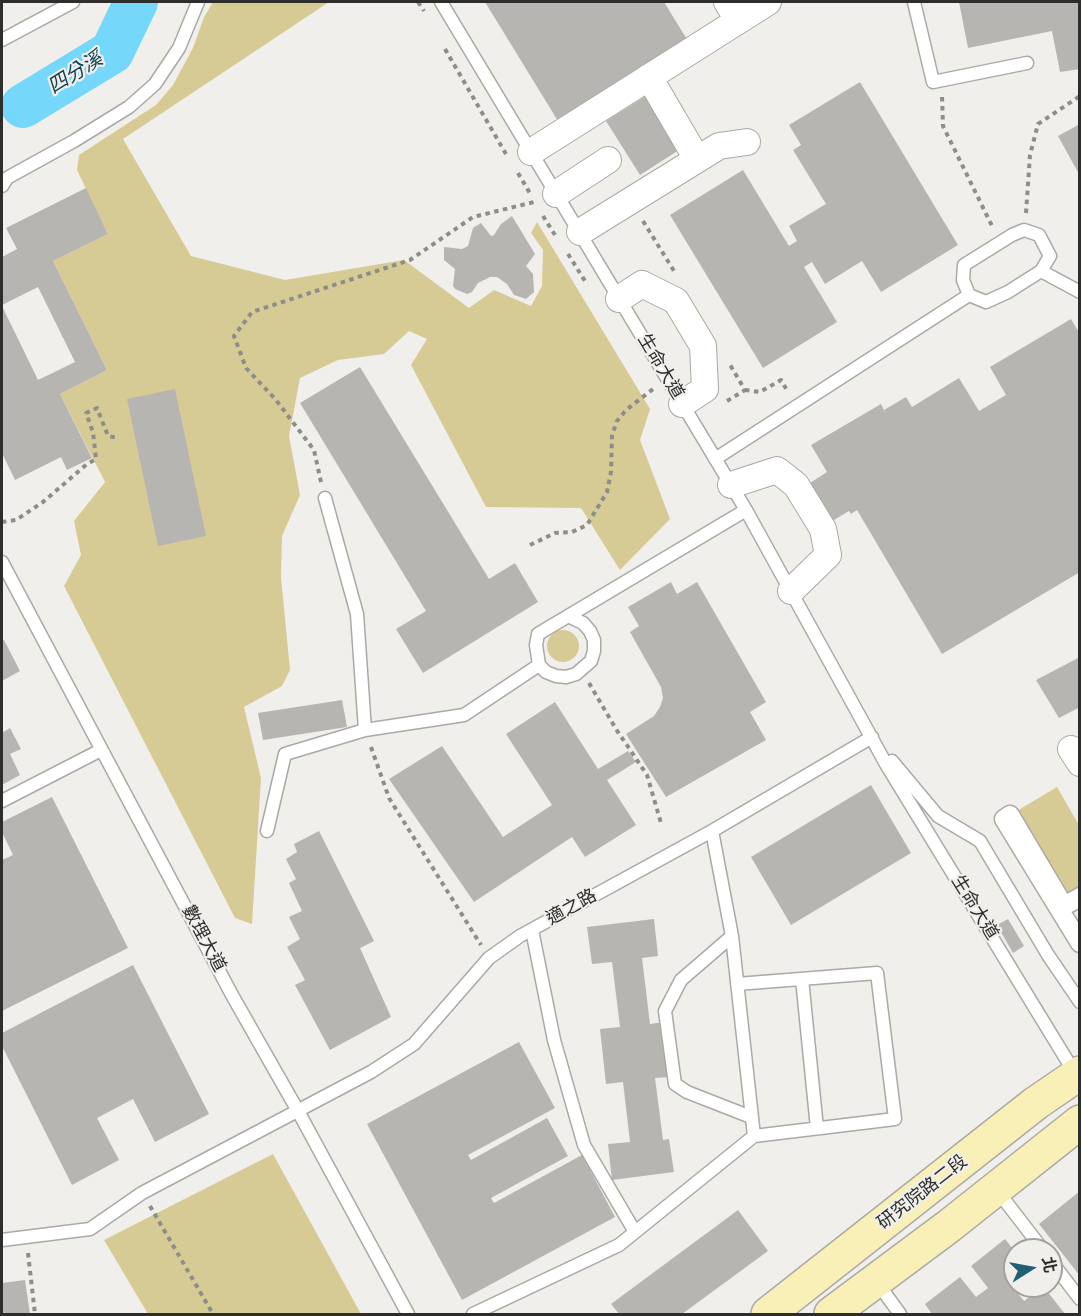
<!DOCTYPE html>
<meta charset="utf-8">
<style>
body{margin:0}
#map{position:relative;width:1081px;height:1316px;overflow:hidden;background:#f0efeb;font-family:Jost,"Noto Sans TC",sans-serif}
canvas{display:block}
.frame{position:absolute;inset:0;border:3px solid #2d2d2b;pointer-events:none}
.north{position:absolute;left:1003px;top:1238px;width:60px;height:60px;box-sizing:border-box;background:#f0efeb;border:2px solid #a2a19e;border-radius:50%;rotate:79deg;font-size:16px;font-weight:700;line-height:24px;text-align:center;color:#2d2d2b}
.north::after{content:'';display:block;margin:auto;width:21px;height:27px;background:#206075;clip-path:polygon(50% 0,100% 100%,50% 72%,0 100%)}
</style>
<div id="map">
<canvas width="1081" height="1316"></canvas>
<div class="frame"></div>
<div class="north">北</div>
</div>
<script>
const context = document.querySelector('canvas').getContext('2d');
context.lineJoin = 'round';
function fillPath(path, color) { context.fillStyle = color; context.fill(path, 'evenodd'); }
const shape = rows => new Path2D(rows.map(r => 'M' + r).join(''));
function trace(path, color, width, dash) { context.strokeStyle = color; context.lineWidth = width; context.lineCap = dash ? 'butt' : 'round'; context.setLineDash(dash || []); context.stroke(path); }
function label(font, color, halo, rows, align = 'center') {
  context.font = font + ' Jost,"Noto Sans TC",sans-serif'; context.lineWidth = 4.5; context.setLineDash([]); context.textBaseline = 'middle'; context.strokeStyle = halo; context.fillStyle = color; for (const [text, x, y, turn = 0] of rows) {
    context.save(); context.translate(x, y); context.rotate((+turn || 0) * Math.PI / 180); context.textAlign = isNaN(turn) ? turn : align; if (halo) context.strokeText(text, 0, 0); context.fillText(text, 0, 0); context.restore();
  }
}
fillPath(shape([
 [213,2,329,2,123,139,191,256,285,280,404,260,469,308,494,290,531,306,542,286,543,250,531,233,537,222,650,409,640,440,670,519,620,570,581,508,486,507,411,365,427,339,409,331,384,354,338,360,300,378,289,436,300,495,282,536,281,577,290,670,282,686,244,707,261,778,252,924,235,918,64,586,81,555,74,521,105,482,60,394,107,370,53,261,108,234,77,170,79,155,156,105,173,85,193,48,204,17],
 '547 646a16 16 0 1 1 32 0a16 16 0 1 1-32 0Z',
 [1057,787,1079,825,1079,897,1064,906,1010,815],
 [273,1154,361,1314,148,1314,104,1240]
]), '#d7cb95');
trace(shape([
 [23,106,112,52,136,2]
]), '#75d7fa', 44);
fillPath(shape([
 [485,2,664,2,688,41,558,121],
 [959,2,1080,2,1080,69,1060,72,1052,31,968,48],
 [860,82,958,245,881,292,862,261,825,284,812,262,804,267,837,322,763,368,670,215,743,170,789,246,797,241,789,226,826,204,793,150,801,145,789,125],
 [646,96,679,150,640,175,606,121],
 [1080,124,1080,176,1058,136],
 [86,188,108,234,53,261,107,370,60,394,92,458,67,470,61,457,15,480,2,453,2,306,38,380,75,362,38,287,2,305,2,272,3,271,2,257,17,249,6,228],
 [512,216,535,254,526,266,533,274,534,292,526,299,514,295,507,284,497,277,490,277,478,283,472,292,467,294,455,289,453,286,455,269,444,260,444,247,462,249,468,246,473,228,481,223,491,236,494,235,501,224],
 [1071,319,1080,334,1080,572,942,654,857,510,851,514,849,511,829,523,807,485,827,472,811,445,881,404,884,410,906,397,912,407,959,378,979,411,1006,395,990,367],
 [360,367,489,579,515,563,538,602,423,673,396,629,426,611,300,403],
 [175,389,206,536,158,546,127,399],
 [671,582,677,594,697,582,766,702,750,712,766,740,666,797,626,734,654,716,660,707,663,698,661,687,630,632,639,626,628,607],
 [4,640,20,671,2,681,2,641],
 [1080,657,1080,707,1059,718,1036,680],
 [342,700,347,727,263,740,258,713],
 [555,702,598,769,628,751,636,762,607,780,636,825,585,857,572,837,474,902,389,779,442,746,503,837,552,805,506,734],
 [10,728,21,749,10,754,20,775,2,785,2,733],
 [871,785,911,853,791,925,751,857],
 [52,797,128,948,2,1011,2,860,13,855,2,832,2,822],
 [319,831,374,941,360,948,391,1017,330,1050,295,985,305,980,287,947,300,939,289,917,302,911,289,883,296,879,286,859,297,852,294,844],
 [654,919,658,956,642,958,650,1024,663,1022,670,1077,655,1078,663,1140,669,1139,674,1172,612,1180,608,1144,630,1142,623,1082,606,1084,600,1029,620,1027,612,962,592,964,587,927],
 [1008,919,1024,946,1013,953,997,925],
 [133,965,209,1114,155,1142,133,1099,97,1118,119,1160,72,1185,2,1046,2,1033],
 [519,1042,555,1108,468,1155,471,1160,547,1118,568,1156,491,1198,494,1203,582,1155,615,1217,462,1300,367,1124],
 [1080,1191,1080,1276,1039,1224],
 [738,1210,768,1251,682,1314,619,1314,611,1304],
 [1005,1239,1015,1252,1015,1277,1009,1282,1024,1301,1043,1286,1065,1314,932,1314,925,1304,960,1277,976,1297,988,1288,971,1266],
 [25,1280,30,1314,2,1314,2,1283]
]), '#b6b5b2');
const service = shape([
 [441,2,746,510,886,764,1076,1075],
 [914,2,933,82,1027,63],
 [2,40,73,2],
 [2,186,7,178,74,141,129,107,155,84,179,48,198,2],
 [1041,271,1080,292],
 [715,459,969,295,986,302,1008,292,1041,271,1050,256,1039,235,1024,230,1012,235,964,265,963,280,969,295],
 [325,498,357,614,365,730],
 [2,562,232,995,298,1111,408,1314],
 [568,616,583,623,590,631,594,640,594,651,591,661,576,674,566,677,556,676,546,672,539,665,536,645,538,634,746,510],
 [892,761,938,816,980,841,1048,955,1080,1002],
 [2,801,101,750],
 [267,831,285,754,365,730,464,715,539,665],
 [532,930,554,1040,584,1145,635,1232],
 [732,936,681,980,665,1011,675,1084,687,1092,751,1117],
 [802,979,817,1128],
 [737,984,877,973,895,1119,754,1136],
 [996,1189,1043,1250],
 [2,1240,90,1229,142,1193,371,1072,414,1044,489,958,520,936,712,831,872,737],
 [1051,1261,1080,1299],
 [876,1281,900,1314],
 [473,1314,619,1245,754,1136,732,936,712,831]
]);
const pedestrian = shape([
 [1080,897,1064,906,1010,815,1004,819,1080,943]
]);
const minor = shape([
 [727,2,738,20],
 [649,77,697,159],
 [531,152,768,2],
 [556,194,608,160],
 [580,232,719,146,747,142],
 [619,299,642,284,676,301,703,346,705,389,682,404],
 [731,485,777,470,796,485,823,529,828,555,791,591],
 [1071,749,1080,763]
]);
const secondary = shape([
 [768,1314,1036,1103,1080,1073],
 [831,1314,949,1226,1080,1122]
]);
trace(service, '#aaa9a6', 15);
trace(pedestrian, '#aaa9a6', 21);
trace(minor, '#aaa9a6', 28);
trace(secondary, '#aaa9a6', 36);
trace(shape([
 [418,2,424,11],
 [445,49,506,154],
 [942,97,943,126,993,228],
 [518,173,531,195],
 [1026,213,1030,155,1038,124,1080,96],
 [543,216,555,235],
 [643,221,674,271],
 [568,254,585,281],
 [745,390,760,392,781,380,788,392],
 [727,401,745,390,729,363],
 [321,482,314,450,276,400,246,368,234,336,252,312,410,260,473,217,534,202],
 [2,522,16,520,43,502,87,464,96,459,93,432,86,413,97,408,108,436,118,438],
 [530,545,555,533,572,532,587,525,607,492,611,472,612,435,617,421,626,410,653,389],
 [589,683,616,729,647,775,661,823],
 [371,747,389,798,481,945],
 [150,1206,213,1314],
 [28,1253,35,1314]
]), '#8d8d8a', 4, [4.5, 4.5]);
trace(service, '#fff', 12);
trace(pedestrian, '#fff', 18);
trace(minor, '#fff', 26);
trace(secondary, '#f9f0b8', 33);
label('18px', '#2d2d2b', '#f0efeb', [
 ["生命大道",660,367,59],
 ["適之路",572,908,-29],
 ["生命大道",974,908,58],
 ["數理大道",203,939,62],
 ["研究院路二段",923,1193,-38]
]);
label('italic 20px', '#13404f', '#f0efeb', [
 ["四分溪",76,74,-32]
]);
</script>
